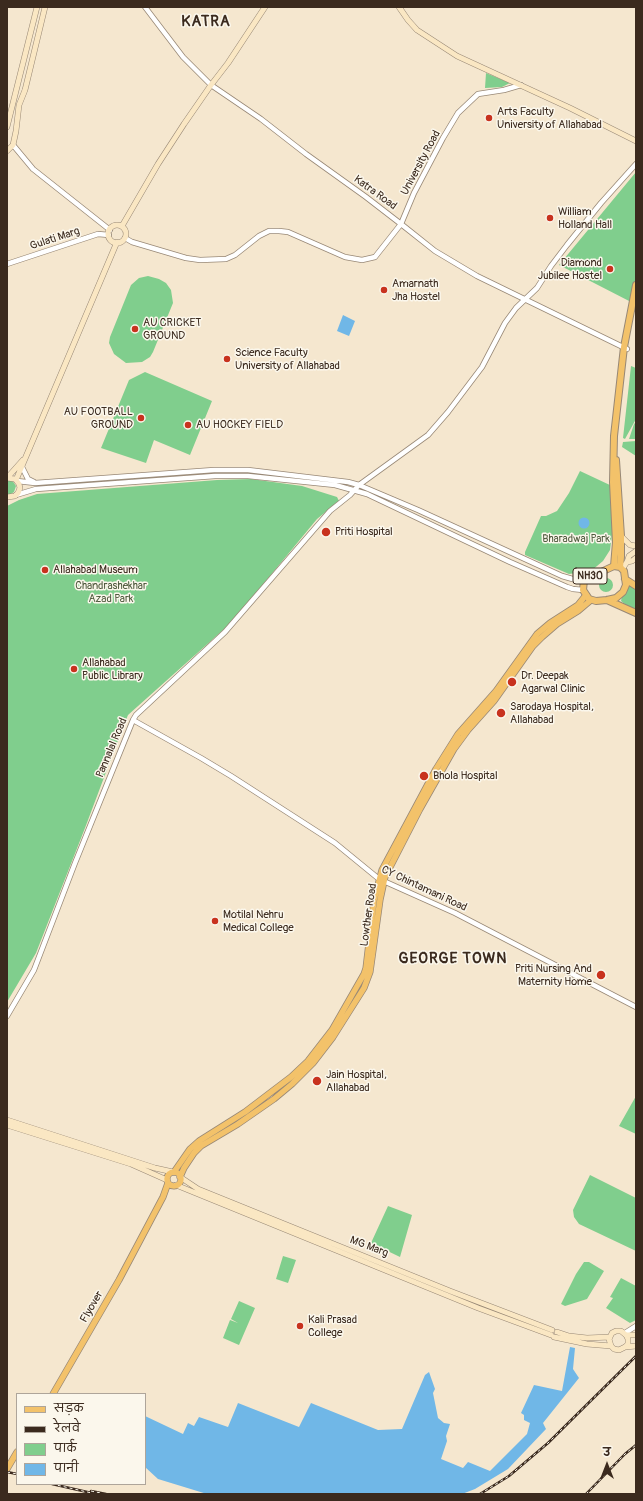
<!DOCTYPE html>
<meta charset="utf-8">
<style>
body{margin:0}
#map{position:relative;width:643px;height:1501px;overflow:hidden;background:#f5e7cf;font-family:Pangolin,"Playpen Sans Deva",sans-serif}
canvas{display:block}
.frame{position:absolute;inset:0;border:8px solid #3b2a1e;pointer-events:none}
.legend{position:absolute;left:16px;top:1393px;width:130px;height:92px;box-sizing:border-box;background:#fbf7ec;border:1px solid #aea59a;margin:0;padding:5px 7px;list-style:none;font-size:12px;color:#3b2a1e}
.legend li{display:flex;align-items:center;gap:8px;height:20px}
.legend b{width:20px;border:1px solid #aea59a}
.north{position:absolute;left:587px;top:1445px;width:40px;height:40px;-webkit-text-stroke:3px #fbf7ec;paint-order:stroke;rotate:0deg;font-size:11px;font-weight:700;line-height:16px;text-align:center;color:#3b2a1e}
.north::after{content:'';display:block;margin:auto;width:14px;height:18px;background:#3b2a1e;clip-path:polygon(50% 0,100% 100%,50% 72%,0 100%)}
</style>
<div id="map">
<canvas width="643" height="1501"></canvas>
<div class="frame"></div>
<ul class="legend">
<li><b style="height:5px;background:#f3c26a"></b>सड़क</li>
<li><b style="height:5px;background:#3b2a1e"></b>रेलवे</li>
<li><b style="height:11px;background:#80ce8d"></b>पार्क</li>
<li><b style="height:11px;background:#70b7e7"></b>पानी</li>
</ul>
<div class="north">उ</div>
</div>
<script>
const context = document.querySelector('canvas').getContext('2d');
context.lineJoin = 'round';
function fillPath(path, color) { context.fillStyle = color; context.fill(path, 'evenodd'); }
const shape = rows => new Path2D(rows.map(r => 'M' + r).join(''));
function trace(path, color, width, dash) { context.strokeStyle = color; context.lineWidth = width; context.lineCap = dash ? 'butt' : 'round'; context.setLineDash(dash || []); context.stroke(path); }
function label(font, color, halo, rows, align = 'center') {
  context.font = font + ' Pangolin,sans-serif'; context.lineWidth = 3; context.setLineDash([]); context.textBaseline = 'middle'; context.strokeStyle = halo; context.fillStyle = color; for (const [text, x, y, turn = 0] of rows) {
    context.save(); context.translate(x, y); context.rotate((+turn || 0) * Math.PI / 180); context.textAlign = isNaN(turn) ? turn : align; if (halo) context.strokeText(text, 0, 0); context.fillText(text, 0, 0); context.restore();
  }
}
fillPath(shape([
 [486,73,510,83,502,87,485,88],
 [636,172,636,278,631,302,559,265],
 [148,276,159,279,166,283,171,290,173,303,153,352,150,357,142,362,126,363,114,354,109,343,110,337,131,285,139,278],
 [631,366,636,368,636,419,625,439,623,438],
 [145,372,212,401,190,455,154,440,146,463,101,448,129,380],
 [636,422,636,439,629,439,634,424],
 [636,441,636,456,622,447,623,442],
 [580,471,612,486,612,535,610,550,603,561,591,571,569,574,525,555,525,552,541,516,546,516,557,511,569,493],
 [251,479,302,486,337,497,339,501,317,519,232,622,128,715,123,727,85,828,36,953,7,1002,7,506,19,500,37,494,217,480],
 [7,480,12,480,16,486,14,492,11,494,7,494],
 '599 585a7 7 0 1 1 14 0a7 7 0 1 1-14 0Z',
 [628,585,632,585,636,590,636,610,627,606,621,601,622,596],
 [636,1096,636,1134,619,1126],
 [590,1175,636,1198,636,1251,579,1224,574,1217,573,1210],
 [388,1206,412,1215,400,1257,371,1243],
 [283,1256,296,1260,288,1283,276,1279],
 [584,1262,589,1262,604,1271,587,1299,565,1306,561,1304,576,1274],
 [621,1278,636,1286,636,1320,630,1323,606,1308,613,1298,610,1297],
 [239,1301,255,1308,239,1345,223,1338,230,1320,238,1323,231,1319]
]), '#80ce8d');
fillPath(shape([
 [343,315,355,321,349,336,337,331],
 '578.5 523a5.5 5.5 0 1 1 11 0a5.5 5.5 0 1 1-11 0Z',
 [570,1347,575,1348,573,1369,579,1378,543,1423,546,1429,508,1469,475,1489,462,1494,207,1494,158,1479,145,1467,145,1416,183,1434,188,1423,194,1426,199,1417,228,1427,238,1403,299,1427,311,1403,378,1430,402,1429,425,1375,429,1372,435,1389,433,1393,438,1418,444,1423,450,1424,446,1436,447,1441,441,1459,463,1468,468,1462,490,1471,527,1434,530,1423,524,1420,524,1415,521,1413,534,1385,562,1391]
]), '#70b7e7');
const tertiary = shape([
 [145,7,183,57,211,85,261,119,306,154,366,197,401,224,435,251,477,276,627,349],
 [13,145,33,169,110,230],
 [125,238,132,242,186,258,200,260,226,259,235,255,259,236,269,231,279,231,288,232,345,257,362,260,375,257,401,224,414,193,443,138,458,113,478,94,504,90,521,85],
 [7,264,98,234,109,235],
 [22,467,28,479,34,482],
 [17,481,35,483,214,470,248,470,348,482,359,485,418,510,562,576,576,580,584,580],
 [16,495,36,489,215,476,248,476,335,485,367,494,510,562,567,587,573,589,583,590],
 [133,720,201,758,231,776,335,843,379,879,455,913,636,1007],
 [7,1016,34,970,75,863,133,720,136,715,225,632,330,511,350,495,359,485,428,435,448,412,482,367,505,323,516,308,537,288,551,266,567,245,601,203,636,164],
 [625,1333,636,1326]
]);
const secondary = shape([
 [399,7,408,20,417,30,457,56,570,108,636,141],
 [7,127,37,7],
 [7,151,13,145,16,131,19,105,25,90,45,7],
 '108 234a9 9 0 1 1 18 0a9 9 0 1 1-18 0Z',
 [122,226,158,164,184,124,211,85,228,63,265,7],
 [7,478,15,479,19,484,20,488,18,493,15,496,7,497],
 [7,478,23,460],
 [16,480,117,242],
 [621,536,630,545,636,546],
 [627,562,632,561,636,558],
 [622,569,627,562,629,556,636,551],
 [7,1120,155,1168,173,1172],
 [7,1125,131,1164,167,1180],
 [180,1177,198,1189,450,1291,552,1330],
 [176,1185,478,1308,551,1335],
 [557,1332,569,1336,587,1338,610,1337],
 [626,1335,636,1335],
 [554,1337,587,1344,611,1346,614,1349,619,1350,625,1347,628,1344,628,1339,626,1335,621,1331,616,1331,612,1333,609,1339,611,1346],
 [625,1347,636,1346]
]);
const primary = shape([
 [174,1172,190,1149,199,1141,245,1112,291,1077,308,1061,332,1030,364,974,366,968,374,900,382,870,436,769,458,734,496,691,537,634,550,623,578,605,586,595],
 '167 1179a7 7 0 1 1 14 0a7 7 0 1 1-14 0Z',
 [180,1177,184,1168,194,1153,201,1146,238,1124,274,1099,292,1084,313,1063,333,1037,364,988,370,972,380,900,385,877,420,809,454,749,468,730,494,701,533,646,542,637,557,624,578,611,591,600],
 [53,1394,119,1280,163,1197,168,1183],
 [7,1469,17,1452]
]);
const trunk = shape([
 [616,460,621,536,621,557,620,567],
 [614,566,616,542,613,482,614,436,624,347,636,285],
 [614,566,620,567,624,571,626,585,623,592,616,598,607,600,596,601,589,599,583,590,584,580,614,566],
 [625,579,636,586],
 [607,600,636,613]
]);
trace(tertiary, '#988876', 6);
trace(secondary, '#988876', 6);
trace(primary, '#988876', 7);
trace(trunk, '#988876', 8);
trace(tertiary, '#fff', 4.5);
trace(secondary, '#fae7c3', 5);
trace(primary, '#f3c26a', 5.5);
trace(trunk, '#f3c26a', 6);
const rail = shape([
 [7,1472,17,1474],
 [52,1484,96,1494],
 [91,1491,106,1494],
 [480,1494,509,1476,548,1443,636,1356],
 [586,1494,625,1454,636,1445]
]);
trace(rail, '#3b2a1e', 2.5);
trace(rail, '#fbf7ec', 1, [3]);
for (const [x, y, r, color] of [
 [489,118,4,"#c8321e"],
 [550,218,4,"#c8321e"],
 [610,269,4,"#c8321e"],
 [384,290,4,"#c8321e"],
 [135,329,4,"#c8321e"],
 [227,359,4,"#c8321e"],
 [141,418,4,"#c8321e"],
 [188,425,4,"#c8321e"],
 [326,532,5,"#c8321e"],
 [45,570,4,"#c8321e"],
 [74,669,4,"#c8321e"],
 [512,682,5,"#c8321e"],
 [501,713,5,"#c8321e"],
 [424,776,5,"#c8321e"],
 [215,921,4,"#c8321e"],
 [601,975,5,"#c8321e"],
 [317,1081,5,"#c8321e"],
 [300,1326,4,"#c8321e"]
]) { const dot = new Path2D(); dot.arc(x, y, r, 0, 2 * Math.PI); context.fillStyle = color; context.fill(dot); trace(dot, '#fbf7ec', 1.5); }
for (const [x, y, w] of [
 [590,576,34]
]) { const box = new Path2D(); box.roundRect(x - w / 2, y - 8, w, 16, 3); context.fillStyle = '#fbf7ec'; context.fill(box); trace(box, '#3b2a1e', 1); }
label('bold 10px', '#3b2a1e', null, [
 ["NH30",590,576]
]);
label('11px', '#3b2a1e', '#fbf7ec', [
 ["Arts Faculty",497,112],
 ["University of Allahabad",497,125],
 ["William",558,212],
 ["Holland Hall",558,225],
 ["Diamond",602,263,"right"],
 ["Jubilee Hostel",602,276,"right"],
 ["Amarnath",392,284],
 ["Jha Hostel",392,297],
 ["AU CRICKET",143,323],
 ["GROUND",143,336],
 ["Science Faculty",235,353],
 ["University of Allahabad",235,366],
 ["AU FOOTBALL",133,412,"right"],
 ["GROUND",133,425,"right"],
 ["AU HOCKEY FIELD",196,425],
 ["Priti Hospital",335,532],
 ["Allahabad Museum",53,570],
 ["Allahabad",82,663],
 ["Public Library",82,676],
 ["Dr. Deepak",521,676],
 ["Agarwal Clinic",521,689],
 ["Sarodaya Hospital,",510,707],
 ["Allahabad",510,720],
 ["Bhola Hospital",433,776],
 ["Motilal Nehru",223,915],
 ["Medical College",223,928],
 ["Priti Nursing And",592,969,"right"],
 ["Maternity Home",592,982,"right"],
 ["Jain Hospital,",326,1075],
 ["Allahabad",326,1088],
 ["Kali Prasad",308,1320],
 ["College",308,1333]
], 'left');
label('11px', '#3b2a1e', '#fbf7ec', [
 ["University Road",421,163,-62],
 ["Katra Road",375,193,36],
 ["Gulati Marg",55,239,-18],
 ["Pannalal Road",112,748,-67],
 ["CY Chintamani Road",424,889,25],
 ["Lowther Road",369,915,-82],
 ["MG Marg",369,1247,21],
 ["Flyover",92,1307,-60]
]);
label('11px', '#505b3f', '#fbf7ec', [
 ["Bharadwaj Park",576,539],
 ["Chandrashekhar",111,586],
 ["Azad Park",111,599]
]);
context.letterSpacing = '1px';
label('bold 15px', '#3b2a1e', '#fbf7ec', [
 ["KATRA",206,22],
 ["GEORGE TOWN",453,959]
]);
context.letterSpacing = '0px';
</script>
